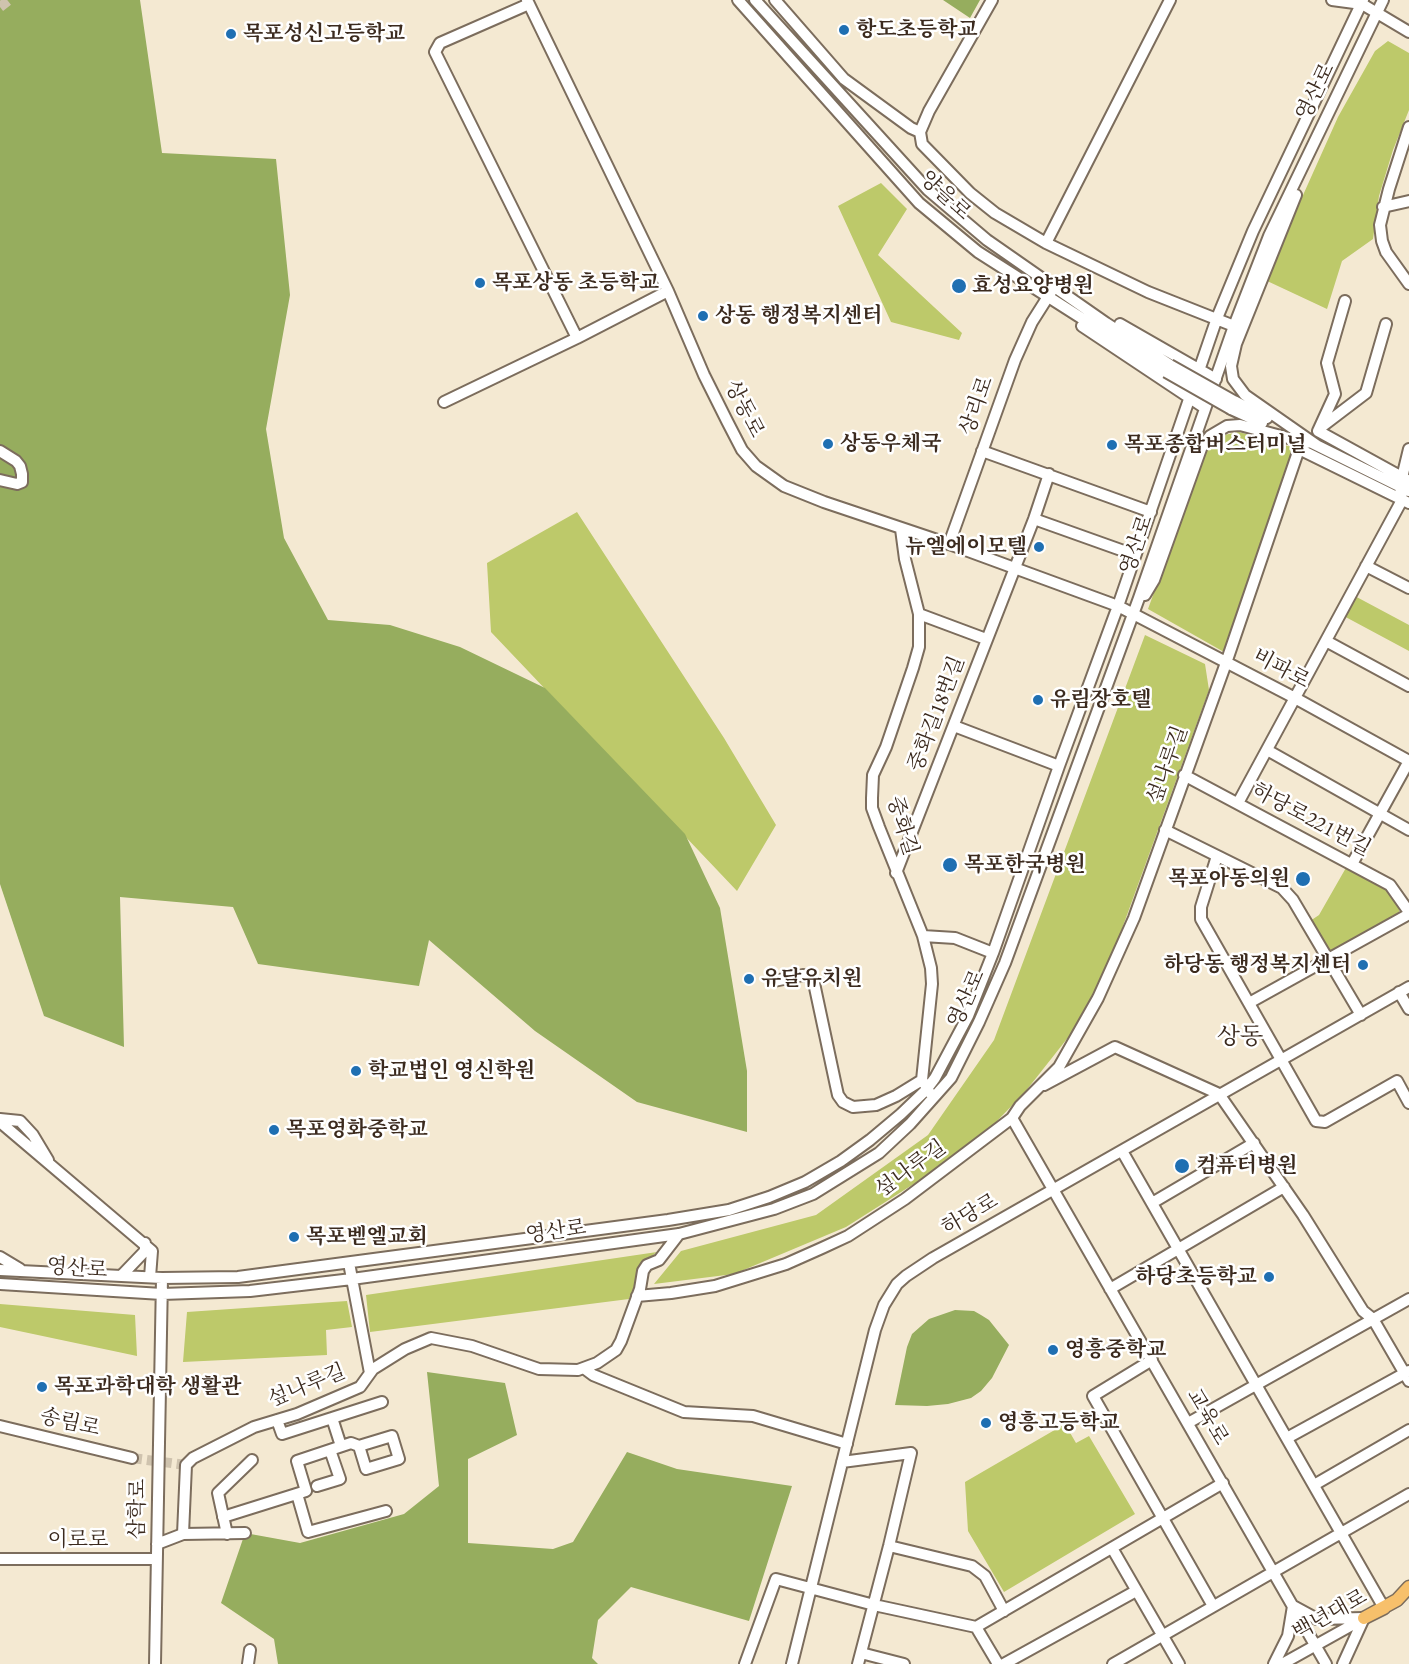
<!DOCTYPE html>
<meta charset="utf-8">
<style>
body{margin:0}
canvas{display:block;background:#f4e9d2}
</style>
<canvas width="1409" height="1664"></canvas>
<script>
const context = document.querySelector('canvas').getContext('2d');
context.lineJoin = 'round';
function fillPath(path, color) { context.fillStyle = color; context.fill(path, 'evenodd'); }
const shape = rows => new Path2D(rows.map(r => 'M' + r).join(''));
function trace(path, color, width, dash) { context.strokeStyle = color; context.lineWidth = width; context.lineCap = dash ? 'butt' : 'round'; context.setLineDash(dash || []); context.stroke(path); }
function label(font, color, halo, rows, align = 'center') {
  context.font = font + ' "EB Garamond","Noto Serif KR",serif'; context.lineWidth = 5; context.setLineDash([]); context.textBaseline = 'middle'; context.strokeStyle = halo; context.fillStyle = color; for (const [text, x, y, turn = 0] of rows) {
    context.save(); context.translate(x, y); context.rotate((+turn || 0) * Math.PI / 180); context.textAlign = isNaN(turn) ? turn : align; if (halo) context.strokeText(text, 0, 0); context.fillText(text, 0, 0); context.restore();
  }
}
fillPath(shape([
 [1388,41,1409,53,1409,110,1393,150,1379,196,1373,239,1342,261,1327,309,1265,280,1338,117,1375,51],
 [881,183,907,209,878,255,962,333,959,340,891,322,838,206],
 [1239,432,1295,448,1224,652,1148,609,1206,450,1212,442,1219,436],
 [577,512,724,738,776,825,737,891,491,632,487,563],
 [1351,594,1409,625,1409,651,1340,614],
 [1145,635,1205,664,1209,690,1108,967,1070,1035,1025,1092,972,1147,846,1227,734,1274,654,1284,681,1251,816,1215,928,1135,994,1040],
 [1347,866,1391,891,1400,906,1399,912,1331,953,1327,952,1310,921,1319,915],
 [657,1252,645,1261,629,1299,370,1332,366,1295],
 [347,1301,352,1327,326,1330,327,1355,183,1362,187,1312],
 [0,1304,135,1315,137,1356,0,1327],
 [1065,1424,1076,1443,1089,1436,1135,1514,1004,1592,968,1531,965,1482]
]), '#bdc96a');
fillPath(shape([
 [0,0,140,0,162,153,276,159,290,295,266,429,284,538,328,620,390,625,460,647,545,688,685,834,720,908,747,1071,747,1132,637,1102,535,1031,429,940,419,986,258,964,233,907,120,897,124,1047,44,1016,0,884],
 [943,0,980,0,970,18],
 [955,1310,974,1311,981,1315,989,1320,1009,1345,992,1378,981,1391,971,1398,948,1404,927,1406,895,1405,907,1347,912,1334,929,1319],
 [427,1372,505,1383,517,1435,468,1459,468,1543,553,1549,573,1542,627,1452,677,1469,792,1486,749,1621,631,1587,598,1620,592,1658,598,1664,278,1664,274,1639,221,1603,245,1533,300,1543,404,1514,439,1486]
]), '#96ad5e');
trace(shape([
 [0,7,9,0],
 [132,1458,186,1465]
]), '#cfc3ae', 10, [10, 5]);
const minor = shape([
 [527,0,668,291,704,375,727,421,742,450,756,466,784,486,824,502,949,544,1118,606,1295,698,1409,761],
 [738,0,919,203,978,252,1166,372],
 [755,0,928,190,987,240,1106,323,1170,365],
 [775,0,844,79,911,128,920,132],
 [992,0,929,111,920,132,922,144,970,193,995,213,1046,243,1148,292,1234,326],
 [1332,0,1362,4,1409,32],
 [529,4,440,43,435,52,577,338],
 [1409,127,1389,189,1380,225,1382,241,1386,252,1409,284],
 [1296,195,1236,344,1231,366,1233,379,1245,395,1318,446],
 [1383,207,1409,201],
 [1046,243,1170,0],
 [1120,324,1216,379],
 [1082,326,1205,408],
 [1234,401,1267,418],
 [444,402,577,338,668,291],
 [1231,409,1262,423],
 [1320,428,1366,393,1386,324],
 [1318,431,1335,394,1327,363,1345,301],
 [1318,431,1409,481],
 [1312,443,1409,491],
 [0,451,16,461,20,466,22,474,22,482,17,484,0,480],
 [982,451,1151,512],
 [1034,519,1135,555],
 [901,529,905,559,919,614,919,647,913,668,886,747,873,775,872,798,872,808,879,827,923,936,931,968,932,984,922,1080,930,1093],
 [949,544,1015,360,1032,322,1051,292],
 [1366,566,1409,588],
 [1145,595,1154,580,1202,446,1210,436,1227,426,1240,425,1307,443],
 [919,614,986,639],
 [1326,641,1409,686],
 [954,726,1059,766],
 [1267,750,1409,830],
 [1184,775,1390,885,1409,912],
 [1238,803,1402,500,1400,486,1409,449],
 [1165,830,1282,888,1293,900,1361,1015],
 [1217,856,1201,907,1201,919,1316,1121,1325,1122,1397,1081,1409,1103],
 [1352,864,1409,761],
 [896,873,1034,519,1049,474],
 [923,936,955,938,993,953],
 [774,981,803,975,809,977,814,983,836,1086,838,1095,843,1102,853,1107,876,1105,896,1096,922,1080],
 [1399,992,1409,1009],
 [1249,1003,1409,914],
 [1044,1085,1115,1047,1219,1094,1303,1215,1363,1311,1373,1319,1409,1381],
 [1012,1118,1326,1664],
 [0,1119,20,1121,33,1135,48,1160],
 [0,1122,152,1251,150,1277],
 [1122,1151,1384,1608],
 [1152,1203,1254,1143],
 [0,1257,20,1269],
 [349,1263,370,1373],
 [0,1270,162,1278,238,1277,668,1220,729,1210,769,1197,805,1182,841,1161,870,1140,901,1114,926,1090,935,1078,968,1016,993,953,1059,766,1118,606,1217,318,1253,231,1363,0],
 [121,1276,145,1251,145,1243],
 [0,1284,162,1294,250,1291,352,1279,679,1234,774,1209,813,1194,879,1153,910,1124,951,1078,979,1022,1005,963,1139,598,1234,326,1269,236,1383,0],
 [1110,1289,1284,1187],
 [637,1296,671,1293,715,1286,786,1264,822,1248,848,1236,905,1199,1012,1118,1020,1106,1059,1067,1098,998,1134,918,1226,663,1299,449,1409,503],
 [1152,1360,1093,1396,1213,1606],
 [585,1369,593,1375,684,1412,753,1416,847,1444],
 [277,1420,282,1434,332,1418],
 [1188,1423,1409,1299],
 [0,1426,132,1458],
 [1287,1438,1409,1371],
 [341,1446,332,1418,382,1402],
 [842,1462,911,1453,889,1546,858,1664],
 [1314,1485,1409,1430],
 [317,1486,340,1479,330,1450],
 [297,1494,308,1532,386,1511],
 [223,1517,306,1491,297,1461,351,1443,359,1446,392,1436,399,1459,366,1469,359,1446],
 [183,1534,245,1533],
 [227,1534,218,1493,252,1460],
 [157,1544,183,1534,186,1465,193,1458,254,1427,297,1414,360,1387,373,1369,405,1349,431,1338,472,1346,539,1369,578,1370,597,1363,616,1350,621,1341,640,1289,643,1271,647,1265,659,1260,679,1234],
 [889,1546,972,1566,985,1576,1004,1611],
 [1112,1548,1179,1664],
 [0,1559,156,1559],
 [976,1627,1223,1483],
 [861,1653,904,1664],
 [155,1664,162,1278],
 [248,1664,250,1650],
 [745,1664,776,1579,874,1605,976,1627,998,1664],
 [792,1664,875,1330,884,1305,897,1284,906,1276,933,1258,1409,987],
 [1004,1664,1136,1591],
 [1113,1664,1409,1494],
 [1274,1664,1288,1636,1293,1606,1317,1619,1364,1618],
 [1282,1664,1361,1620],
 [1343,1664,1364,1618]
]);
const major = shape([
 [1384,1608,1364,1618,1397,1600,1409,1587]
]);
trace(minor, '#7c6d5d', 14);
trace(major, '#7c6d5d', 15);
trace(minor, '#fff', 10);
trace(major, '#f7c06b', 12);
const minorBridge = shape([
 [1170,365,1234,401],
 [1166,372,1231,409]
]);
trace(minorBridge, '#7c6d5d', 14, []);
trace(minorBridge, '#fff', 10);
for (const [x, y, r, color] of [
 [844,30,6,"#1f6fb2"],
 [231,34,6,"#1f6fb2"],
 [480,283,6,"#1f6fb2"],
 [959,286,8,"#1f6fb2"],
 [703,316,6,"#1f6fb2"],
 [828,444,6,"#1f6fb2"],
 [1112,445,6,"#1f6fb2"],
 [1039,547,6,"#1f6fb2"],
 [1038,700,6,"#1f6fb2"],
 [950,865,8,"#1f6fb2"],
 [1303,879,8,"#1f6fb2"],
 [1363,965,6,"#1f6fb2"],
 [749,979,6,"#1f6fb2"],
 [356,1071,6,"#1f6fb2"],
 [274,1130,6,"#1f6fb2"],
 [1182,1166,8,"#1f6fb2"],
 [294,1237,6,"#1f6fb2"],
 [1269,1277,6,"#1f6fb2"],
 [1053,1350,6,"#1f6fb2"],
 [42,1387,6,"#1f6fb2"],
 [986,1423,6,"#1f6fb2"]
]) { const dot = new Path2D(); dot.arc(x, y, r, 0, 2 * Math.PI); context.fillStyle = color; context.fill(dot); trace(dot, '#fff', 2); }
label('bold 21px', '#3b2a1e', '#fff', [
 ["항도초등학교",856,30],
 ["목포성신고등학교",243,34],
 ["목포상동 초등학교",492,283],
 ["효성요양병원",972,286],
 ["상동 행정복지센터",715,316],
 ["상동우체국",840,444],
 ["목포종합버스터미널",1124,445],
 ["뉴엘에이모텔",1027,547,"right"],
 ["유림장호텔",1050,700],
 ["목포한국병원",964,865],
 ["목포아동의원",1290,879,"right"],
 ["하당동 행정복지센터",1351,965,"right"],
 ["유달유치원",761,979],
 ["학교법인 영신학원",368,1071],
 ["목포영화중학교",286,1130],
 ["컴퓨터병원",1196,1166],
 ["목포벧엘교회",306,1237],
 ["하당초등학교",1257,1277,"right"],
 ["영흥중학교",1065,1350],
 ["목포과학대학 생활관",54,1387],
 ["영흥고등학교",998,1423]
], 'left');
label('21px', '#3b2a1e', '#fff', [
 ["영산로",1316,92,-64],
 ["양을로",945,196,43],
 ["상리로",977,406,-70],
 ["상동로",744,409,63],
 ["영산로",1137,545,-71],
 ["비파로",1281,669,28],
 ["중화길18번길",937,714,-69],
 ["섶나루길",1168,765,-70],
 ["하당로221번길",1311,820,28],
 ["중화길",902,826,73],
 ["영산로",967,999,-66],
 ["섶나루길",911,1169,-36],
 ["하당로",970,1215,-30],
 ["영산로",556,1232,-8],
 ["영산로",77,1269,4],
 ["섶나루길",307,1386,-22],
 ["교육로",1207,1417,60],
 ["송림로",70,1423,13],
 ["삼학로",138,1509,-89],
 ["이로로",78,1540],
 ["백년대로",1330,1615,-29]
]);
label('24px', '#3b2a1e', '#fff', [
 ["상동",1240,1037]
]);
</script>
